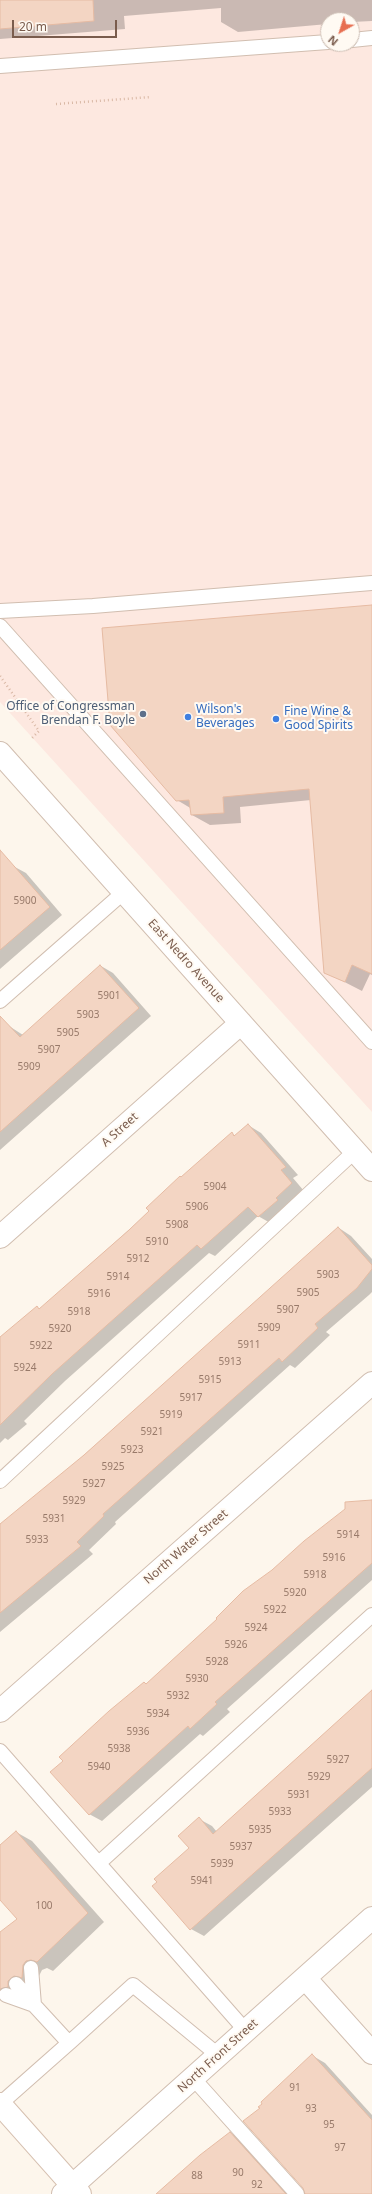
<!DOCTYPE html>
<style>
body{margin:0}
#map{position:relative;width:372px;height:2194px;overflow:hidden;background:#fdf6ec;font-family:"Noto Sans",sans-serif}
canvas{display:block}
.north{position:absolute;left:320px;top:12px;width:40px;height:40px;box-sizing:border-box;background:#fffaf3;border:1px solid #cabbb1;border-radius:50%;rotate:219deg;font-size:11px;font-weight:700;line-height:16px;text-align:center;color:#7a5c4d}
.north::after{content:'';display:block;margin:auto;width:14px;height:18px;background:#e76f51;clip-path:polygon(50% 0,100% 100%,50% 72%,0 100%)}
.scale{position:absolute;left:12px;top:20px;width:105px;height:18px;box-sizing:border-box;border:2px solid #7a5c4d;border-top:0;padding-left:5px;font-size:12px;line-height:14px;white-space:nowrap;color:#7a5c4d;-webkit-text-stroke:3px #fffaf3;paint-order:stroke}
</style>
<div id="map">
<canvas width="372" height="2194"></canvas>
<div class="north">N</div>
<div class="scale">20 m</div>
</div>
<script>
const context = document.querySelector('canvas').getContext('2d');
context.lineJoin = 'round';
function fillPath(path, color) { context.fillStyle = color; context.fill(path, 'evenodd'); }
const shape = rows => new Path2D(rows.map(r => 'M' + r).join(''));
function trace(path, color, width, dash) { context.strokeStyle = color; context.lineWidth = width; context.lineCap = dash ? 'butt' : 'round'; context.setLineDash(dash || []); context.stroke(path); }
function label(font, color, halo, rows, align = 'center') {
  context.font = font + ' "Noto Sans",sans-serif'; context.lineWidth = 4; context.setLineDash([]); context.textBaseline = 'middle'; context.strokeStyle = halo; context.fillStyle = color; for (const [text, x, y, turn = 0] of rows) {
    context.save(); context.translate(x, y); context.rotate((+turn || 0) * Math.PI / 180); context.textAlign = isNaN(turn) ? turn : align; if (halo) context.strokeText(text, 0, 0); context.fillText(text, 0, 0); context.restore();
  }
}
fillPath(shape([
 [0,0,372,0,372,1112,0,702],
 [328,20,352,20,352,44,328,44]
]), '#fde8e0');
fillPath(shape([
 [0,0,372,0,372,21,352,22,352,20,328,20,328,24,238,32,221,22,221,8,124,16,125,29,0,39],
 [372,606,372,975,370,974,362,991,325,972,311,800,240,807,241,823,210,825,192,815,192,809,177,800],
 [13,866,26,873,62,915,0,969,0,877],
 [101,966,113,973,151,1016,0,1150,0,1034,9,1026,23,1035],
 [248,1125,261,1133,298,1175,293,1178,304,1191,272,1224,258,1216,215,1256,209,1253,65,1381,24,1421,27,1424,8,1440,5,1438,0,1443,0,1345,150,1211,182,1178,232,1134,236,1136],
 [339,1228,351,1236,372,1259,372,1292,369,1295,326,1332,330,1335,295,1368,290,1365,115,1522,116,1524,89,1550,93,1554,0,1632,0,1530],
 [372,1501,372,1580,227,1709,230,1712,203,1736,200,1734,102,1821,89,1814,146,1685],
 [372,1691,372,1787,204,1936,191,1929,191,1848,199,1819,212,1826,217,1832],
 [16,1832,32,1841,104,1922,53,1971,47,1968,42,1970,38,1978,39,1985,0,1995,0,1934,19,1920,0,1899,0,1846],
 [313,2056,325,2063,372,2115,372,2194,306,2194,304,2188,261,2109],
 [230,2133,243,2140,291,2194,167,2194]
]), '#0003');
const building = shape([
 [0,0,93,0,94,21,0,29,0,0],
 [372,605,372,974,352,965,345,982,324,973,309,789,223,797,224,813,191,815,189,800,176,801,110,725,102,628,372,605],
 [0,850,50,907,0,950,0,850],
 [100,965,139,1008,0,1132,0,1016,20,1037,100,965],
 [248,1124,286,1167,281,1170,292,1183,276,1198,278,1200,258,1217,248,1207,201,1249,197,1245,52,1374,0,1425,0,1337,37,1306,39,1309,129,1230,149,1211,146,1208,180,1176,181,1177,232,1132,234,1136,248,1124],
 [338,1227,372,1265,372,1269,357,1288,315,1324,318,1328,282,1362,279,1358,103,1514,104,1516,77,1542,81,1546,0,1613,0,1524,84,1455,338,1227],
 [372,1500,372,1563,215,1702,217,1704,190,1729,188,1726,89,1815,50,1772,63,1761,59,1757,109,1711,144,1682,146,1684,217,1619,216,1618,243,1591,272,1570,304,1541,345,1509,345,1502,372,1500],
 [372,1690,372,1768,190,1930,152,1886,157,1882,154,1879,189,1848,178,1836,199,1817,213,1834,372,1690],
 [16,1831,88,1913,37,1962,31,1960,26,1961,23,1965,22,1978,14,1976,8,1981,8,1987,0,1989,0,1932,17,1919,0,1900,0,1845,16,1831],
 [312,2054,372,2120,372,2194,305,2194,303,2188,243,2121,260,2108,258,2107,262,2104,261,2102,312,2054],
 [230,2132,286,2194,156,2194,200,2155,230,2132]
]);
fillPath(building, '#f3d5c3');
trace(building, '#e6bba3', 1);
const lane = shape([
 [352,40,372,38],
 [0,66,328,42],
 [0,611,93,606,372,583],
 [0,626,372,1042],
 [0,1001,124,892],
 [0,1481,355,1151],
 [0,1751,246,2031],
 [99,1863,372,1615],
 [31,1968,34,2005],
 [16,1984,33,2003],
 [6,1995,34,2005,69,2043,133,1985,218,2055],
 [193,2078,297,2194],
 [0,2104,69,2043]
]);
const street = shape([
 [0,753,372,1170],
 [0,1237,241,1023],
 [0,1711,372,1383],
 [305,1978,372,2053],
 [63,2194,372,1918]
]);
const secondary = shape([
 [0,2104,80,2194]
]);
trace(lane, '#d1beb0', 16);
trace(street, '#d1beb0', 24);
trace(secondary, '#d6c0b0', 24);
trace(shape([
 [56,104,151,97],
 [0,676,39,731,31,739]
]), '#d9b8a5', 2.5, [1, 3]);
trace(lane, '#fff', 14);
trace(street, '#fff', 22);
trace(secondary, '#fff', 22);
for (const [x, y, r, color] of [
 [143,714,4,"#5c6f8a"],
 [188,717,4,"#3f7fe0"],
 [276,719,4,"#3f7fe0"]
]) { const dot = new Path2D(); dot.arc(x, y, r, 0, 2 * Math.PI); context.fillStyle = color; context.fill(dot); trace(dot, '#fffaf3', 1.5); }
label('10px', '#987a6a', null, [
 ["5900",25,901],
 ["5901",109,996],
 ["5903",88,1015],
 ["5905",68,1033],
 ["5907",49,1050],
 ["5909",29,1067],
 ["5904",215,1187],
 ["5906",197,1207],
 ["5908",177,1225],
 ["5910",157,1242],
 ["5912",138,1259],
 ["5903",328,1275],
 ["5914",118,1277],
 ["5905",308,1293],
 ["5916",99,1294],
 ["5907",288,1310],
 ["5918",79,1312],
 ["5909",269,1328],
 ["5920",60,1329],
 ["5911",249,1345],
 ["5922",41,1346],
 ["5913",230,1362],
 ["5924",25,1368],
 ["5915",210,1380],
 ["5917",191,1398],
 ["5919",171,1415],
 ["5921",152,1432],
 ["5923",132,1450],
 ["5925",113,1467],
 ["5927",94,1484],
 ["5929",74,1501],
 ["5931",54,1519],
 ["5914",348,1535],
 ["5933",37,1540],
 ["5916",334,1558],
 ["5918",315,1575],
 ["5920",295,1593],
 ["5922",275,1610],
 ["5924",256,1628],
 ["5926",236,1645],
 ["5928",217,1662],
 ["5930",197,1679],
 ["5932",178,1696],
 ["5934",158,1714],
 ["5936",138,1732],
 ["5938",119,1749],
 ["5927",338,1760],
 ["5940",99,1767],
 ["5929",319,1777],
 ["5931",299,1795],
 ["5933",280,1812],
 ["5935",260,1830],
 ["5937",241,1847],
 ["5939",222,1864],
 ["5941",202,1881],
 ["100",44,1906],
 ["91",295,2088],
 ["93",311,2109],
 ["95",329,2125],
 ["97",340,2148],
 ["90",238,2173],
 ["88",197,2176],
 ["92",257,2185]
]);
label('12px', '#4e5e75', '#fffaf3', [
 ["Office of Congressman",135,707],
 ["Brendan F. Boyle",135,721]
], 'right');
label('12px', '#366cbe', '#fffaf3', [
 ["Wilson's",196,710],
 ["Beverages",196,724],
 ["Fine Wine &",284,712],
 ["Good Spirits",284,726]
], 'left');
label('12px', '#7a5c4d', '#fffaf3', [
 ["East Nedro Avenue",186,961,48],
 ["A Street",120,1130,-42],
 ["North Water Street",186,1547,-41],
 ["North Front Street",218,2056,-42]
]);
</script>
